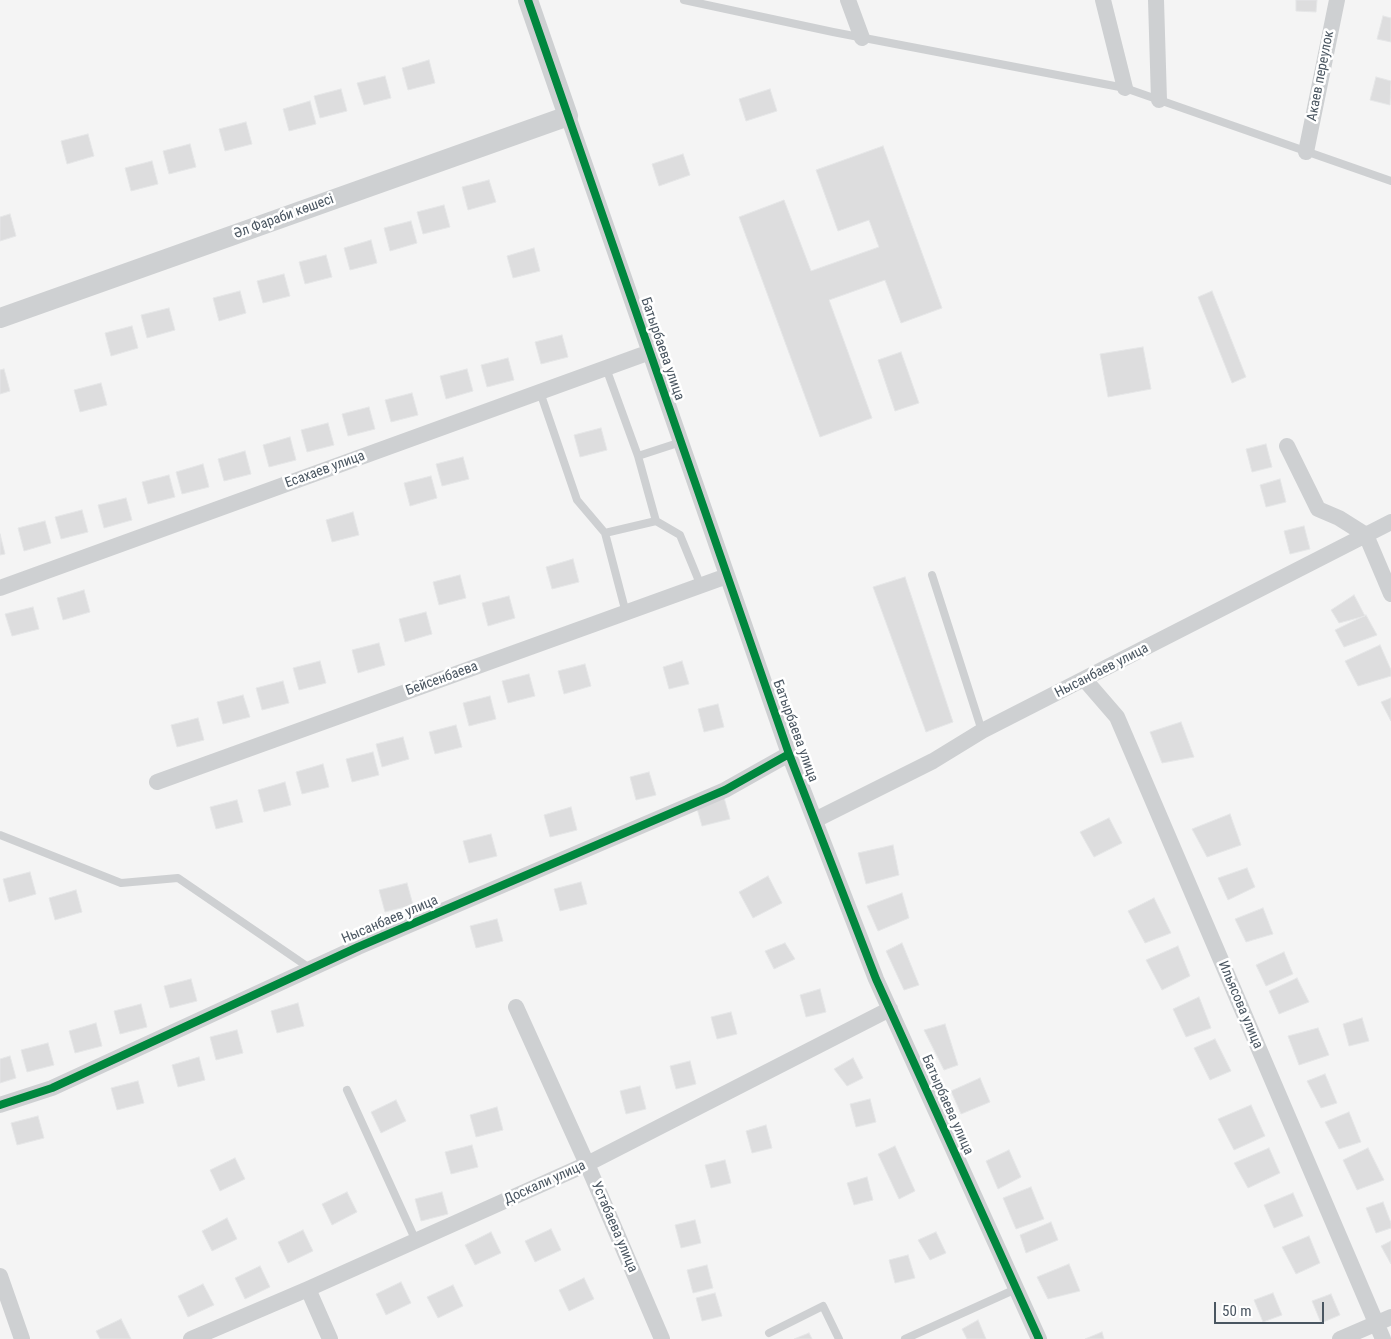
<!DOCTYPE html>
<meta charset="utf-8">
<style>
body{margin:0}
#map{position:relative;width:1391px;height:1339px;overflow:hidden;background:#f4f4f4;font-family:"Roboto Condensed",sans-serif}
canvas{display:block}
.scale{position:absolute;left:1214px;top:1302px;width:110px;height:22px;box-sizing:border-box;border:2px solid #4a5661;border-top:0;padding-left:6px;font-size:15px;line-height:18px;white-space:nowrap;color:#4a5661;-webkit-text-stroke:4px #fff;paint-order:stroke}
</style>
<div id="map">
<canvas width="1391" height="1339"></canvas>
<div class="scale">50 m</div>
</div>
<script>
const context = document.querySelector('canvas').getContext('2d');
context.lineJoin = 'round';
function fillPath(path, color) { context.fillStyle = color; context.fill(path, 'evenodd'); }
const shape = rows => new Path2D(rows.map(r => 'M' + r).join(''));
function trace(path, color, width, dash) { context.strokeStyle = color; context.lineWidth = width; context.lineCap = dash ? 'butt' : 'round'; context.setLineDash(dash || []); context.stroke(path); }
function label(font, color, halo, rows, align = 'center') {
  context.font = font + ' "Roboto Condensed",sans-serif'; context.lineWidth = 5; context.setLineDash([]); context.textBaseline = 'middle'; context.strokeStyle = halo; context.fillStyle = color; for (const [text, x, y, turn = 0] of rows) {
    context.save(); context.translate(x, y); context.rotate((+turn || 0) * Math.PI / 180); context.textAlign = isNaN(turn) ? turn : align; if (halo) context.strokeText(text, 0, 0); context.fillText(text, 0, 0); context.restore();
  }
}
const building = shape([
 [1296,0,1317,0,1316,12,1296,11,1296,0],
 [1383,16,1391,18,1391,42,1377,39,1383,16],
 [429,60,435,83,408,90,402,68,429,60],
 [385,76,391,98,364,105,357,83,385,76],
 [1376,77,1391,81,1390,105,1370,100,1376,77],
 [341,89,347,111,320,118,314,96,341,89],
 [770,89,777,111,746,121,739,99,770,89],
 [310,101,316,124,289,131,283,109,310,101],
 [246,122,252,144,225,151,219,129,246,122],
 [88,134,94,156,67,164,61,141,88,134],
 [190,144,196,167,169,174,163,151,190,144],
 [883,146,942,308,901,323,885,280,829,300,872,418,820,437,739,217,784,200,811,271,879,247,869,220,838,231,816,170,883,146],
 [683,154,690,175,659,186,652,164,683,154],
 [152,161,158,184,131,191,125,168,152,161],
 [489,180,496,202,468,210,462,187,489,180],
 [444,205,450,227,423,234,417,212,444,205],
 [10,214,16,236,0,241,0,217,10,214],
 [411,221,417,243,390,251,384,228,411,221],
 [371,240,377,263,350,270,344,248,371,240],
 [534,248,540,271,513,278,507,256,534,248],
 [326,255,332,277,305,284,299,262,326,255],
 [284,274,290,296,263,303,257,281,284,274],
 [240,291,246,313,219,321,213,298,240,291],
 [1212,291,1246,377,1232,383,1198,297,1212,291],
 [169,308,175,330,147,338,141,315,169,308],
 [132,326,138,348,111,356,105,333,132,326],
 [562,335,568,357,541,364,535,342,562,335],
 [1143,347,1151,389,1108,397,1100,354,1143,347],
 [901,352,919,403,895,411,878,360,901,352],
 [508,358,514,380,487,387,481,365,508,358],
 [4,369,10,391,0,394,0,370,4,369],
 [467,369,473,391,446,399,440,376,467,369],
 [101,383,107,405,80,412,74,390,101,383],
 [412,393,418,415,391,422,385,400,412,393],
 [369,407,375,429,348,436,342,414,369,407],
 [328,423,334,445,307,452,301,430,328,423],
 [601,428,607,450,580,457,574,435,601,428],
 [290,437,296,460,269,467,263,445,290,437],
 [1266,444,1272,467,1252,472,1246,449,1266,444],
 [245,451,251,474,224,481,218,459,245,451],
 [463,457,469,479,442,486,436,464,463,457],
 [203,464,209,487,182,494,176,472,203,464],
 [169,475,175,497,148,504,142,482,169,475],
 [431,476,437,498,410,506,404,483,431,476],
 [1280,479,1286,502,1266,507,1260,485,1280,479],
 [126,498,132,520,104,528,98,505,126,498],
 [82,510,88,532,61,539,55,517,82,510],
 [353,512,359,535,332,542,326,520,353,512],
 [45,521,51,543,24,551,18,528,45,521],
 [1304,526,1310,549,1290,554,1284,531,1304,526],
 [0,534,5,554,0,555,0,534],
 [573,559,579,582,552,589,546,567,573,559],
 [460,575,466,598,439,605,433,582,460,575],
 [905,577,953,722,926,732,873,587,905,577],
 [84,590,90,612,63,620,57,598,84,590],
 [1354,595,1365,616,1339,623,1331,610,1354,595],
 [509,596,515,618,488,626,482,603,509,596],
 [33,607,39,629,12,636,5,614,33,607],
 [426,612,432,634,405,642,399,619,426,612],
 [1366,615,1377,635,1344,647,1335,630,1366,615],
 [379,643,385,665,358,673,352,650,379,643],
 [1380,645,1391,670,1391,676,1358,686,1345,661,1380,645],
 [320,661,326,683,299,690,293,668,320,661],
 [682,661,689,684,669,689,663,667,682,661],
 [585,664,591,686,564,694,558,671,585,664],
 [529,674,535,696,508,703,502,681,529,674],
 [283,681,289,703,262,710,256,688,283,681],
 [243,695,250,717,223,724,217,702,243,695],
 [490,696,496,719,469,726,463,703,490,696],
 [1391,698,1391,721,1381,702,1391,698],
 [718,704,724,727,704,732,698,709,718,704],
 [198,718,204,740,177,747,171,725,198,718],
 [1181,722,1194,757,1162,763,1150,732,1181,722],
 [456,725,462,747,435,754,429,732,456,725],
 [403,737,409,759,382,767,376,744,403,737],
 [373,752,379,775,352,782,346,759,373,752],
 [323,764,329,787,302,794,296,772,323,764],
 [649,772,656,795,636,800,630,777,649,772],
 [285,782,291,805,264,812,258,790,285,782],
 [723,794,730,819,702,826,696,805,723,794],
 [237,800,243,822,216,829,210,807,237,800],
 [571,807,577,830,550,837,544,815,571,807],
 [1230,814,1241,845,1207,857,1192,829,1230,814],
 [1109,818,1122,843,1094,857,1080,832,1109,818],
 [491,834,497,856,469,863,463,841,491,834],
 [893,845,899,875,866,884,858,853,893,845],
 [1247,868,1255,887,1228,900,1218,878,1247,868],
 [30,872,36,894,9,902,3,879,30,872],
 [768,876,782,903,753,918,739,892,768,876],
 [581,882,587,904,560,911,554,889,581,882],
 [407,883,413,905,385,912,379,890,407,883],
 [76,890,82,912,55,920,49,898,76,890],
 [902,893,909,918,878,931,867,906,902,893],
 [1154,898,1171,933,1145,943,1128,911,1154,898],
 [1263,908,1273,934,1246,942,1235,919,1263,908],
 [497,919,503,941,476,948,470,926,497,919],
 [785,943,795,959,774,969,765,951,785,943],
 [902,943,919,985,904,990,886,951,902,943],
 [1178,946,1190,976,1162,990,1146,960,1178,946],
 [1284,952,1293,974,1266,986,1256,965,1284,952],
 [1297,978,1309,1002,1279,1014,1269,991,1297,978],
 [191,979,197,1001,170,1008,164,986,191,979],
 [820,989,826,1012,806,1017,800,995,820,989],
 [1199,997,1211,1028,1186,1037,1173,1009,1199,997],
 [298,1003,304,1026,277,1033,271,1011,298,1003],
 [141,1004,147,1027,120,1034,114,1011,141,1004],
 [731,1012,737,1034,717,1039,711,1017,731,1012],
 [1362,1018,1369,1041,1349,1046,1343,1024,1362,1018],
 [96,1023,102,1046,75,1053,69,1031,96,1023],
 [945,1024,958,1065,944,1070,924,1030,945,1024],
 [1318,1028,1329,1055,1299,1065,1288,1036,1318,1028],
 [237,1030,243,1053,216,1060,210,1037,237,1030],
 [1215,1039,1231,1071,1210,1080,1194,1048,1215,1039],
 [48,1043,54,1065,27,1072,21,1050,48,1043],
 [10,1056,16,1078,0,1083,0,1059,10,1056],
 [199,1057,205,1080,178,1087,172,1065,199,1057],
 [853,1058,863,1078,847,1086,834,1069,853,1058],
 [690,1061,696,1084,676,1089,670,1066,690,1061],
 [1325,1074,1337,1103,1321,1108,1307,1081,1325,1074],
 [980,1078,990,1102,961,1114,951,1091,980,1078],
 [138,1081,144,1103,117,1110,111,1088,138,1081],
 [640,1086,646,1109,626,1114,620,1091,640,1086],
 [870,1099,876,1122,856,1127,850,1104,870,1099],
 [396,1100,406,1121,381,1133,371,1112,396,1100],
 [1251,1105,1265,1136,1234,1150,1218,1119,1251,1105],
 [497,1107,503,1130,476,1137,470,1115,497,1107],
 [1349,1112,1361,1142,1339,1149,1325,1122,1349,1112],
 [38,1116,44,1138,17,1145,11,1123,38,1116],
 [766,1125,772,1148,752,1153,746,1131,766,1125],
 [472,1145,478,1167,451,1174,445,1152,472,1145],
 [895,1146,915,1191,899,1199,878,1154,895,1146],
 [1269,1148,1280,1173,1248,1188,1234,1163,1269,1148],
 [1368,1148,1384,1180,1357,1190,1343,1160,1368,1148],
 [1009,1150,1021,1177,998,1189,986,1161,1009,1150],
 [235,1158,245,1179,220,1191,210,1170,235,1158],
 [725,1160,731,1183,711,1188,705,1165,725,1160],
 [867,1177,873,1200,854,1205,847,1183,867,1177],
 [1031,1187,1044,1219,1016,1229,1003,1198,1031,1187],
 [347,1192,357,1212,332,1225,322,1204,347,1192],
 [442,1192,448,1214,421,1221,415,1199,442,1192],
 [1293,1193,1303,1216,1274,1228,1264,1205,1293,1193],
 [1383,1202,1391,1223,1391,1228,1376,1233,1366,1208,1383,1202],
 [227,1218,237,1239,212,1251,202,1231,227,1218],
 [695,1220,701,1243,681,1248,675,1225,695,1220],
 [1051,1222,1058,1240,1026,1253,1020,1235,1051,1222],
 [551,1229,561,1250,535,1262,525,1241,551,1229],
 [303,1230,313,1251,288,1263,278,1242,303,1230],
 [491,1232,501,1253,475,1265,465,1245,491,1232],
 [936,1232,946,1253,930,1260,918,1240,936,1232],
 [1309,1236,1320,1263,1296,1274,1282,1247,1309,1236],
 [1391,1241,1391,1264,1381,1246,1391,1241],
 [908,1255,915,1278,895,1283,889,1260,908,1255],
 [1069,1264,1080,1291,1048,1299,1037,1277,1069,1264],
 [707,1265,713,1288,693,1293,687,1270,707,1265],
 [260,1266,270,1287,245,1299,235,1278,260,1266],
 [584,1278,594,1299,569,1311,559,1290,584,1278],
 [401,1282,411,1303,386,1315,376,1294,401,1282],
 [203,1284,214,1305,188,1317,178,1296,203,1284],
 [453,1285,463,1306,438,1318,427,1297,453,1285],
 [715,1293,722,1316,702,1321,696,1298,715,1293],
 [1273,1293,1282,1315,1263,1322,1254,1300,1273,1293],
 [1331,1294,1340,1315,1321,1323,1312,1301,1331,1294],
 [121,1319,131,1339,100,1339,96,1331,121,1319],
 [978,1320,986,1339,967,1339,962,1329,978,1320],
 [1102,1332,1104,1339,1085,1339,1102,1332],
 [809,1333,812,1339,794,1339,809,1333]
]);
fillPath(building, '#ddddde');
trace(building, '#e5e6e7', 1);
trace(shape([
 [684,0,833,32,1125,88,1391,181],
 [606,368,638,456,656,521,680,535,701,586],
 [540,392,577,500,605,533,626,613],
 [638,456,681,442],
 [605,533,656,521],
 [932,575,982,731],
 [0,835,121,883,178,878,311,969],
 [347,1090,416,1241],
 [769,1333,823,1306,839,1339],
 [905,1339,1016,1289]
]), '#ced0d2', 8);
trace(shape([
 [848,0,862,38],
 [1103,0,1125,88],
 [1156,0,1159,100],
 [568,116,789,754,876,979,1039,1339],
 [1306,152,1337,0],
 [1287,446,1318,509,1339,518,1366,535,1391,594],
 [0,588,650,352],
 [1085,680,1117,717,1383,1339],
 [157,782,727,576],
 [815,820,933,761,982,731,1391,522],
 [516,1007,587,1164,662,1339],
 [0,1105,52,1088,358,947,725,790,789,754],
 [0,1276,22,1339],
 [308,1289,330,1339],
 [191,1339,308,1289,587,1164,890,1009],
 [1340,1339,1391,1317]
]), '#ced0d2', 16);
trace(shape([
 [0,318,568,116,528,0]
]), '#ced0d2', 20);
trace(shape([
 [528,0,789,754,876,979,1039,1339],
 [0,1105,52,1088,358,947,725,790,789,754]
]), '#00873e', 8);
label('14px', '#4a5661', '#fff', [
 ["Акаев переулок",1321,76,-79],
 ["Әл Фараби көшесі",284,217,-20],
 ["Батырбаева улица",662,349,71],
 ["Есахаев улица",325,470,-20],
 ["Нысанбаев улица",1102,671,-27],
 ["Бейсенбаева",442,679,-20],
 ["Батырбаева улица",795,731,70],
 ["Нысанбаев улица",390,920,-23],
 ["Ильясова улица",1240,1005,67],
 ["Батырбаева улица",947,1105,66],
 ["Доскали улица",545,1183,-24],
 ["Устабаева улица",614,1227,67]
]);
</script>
